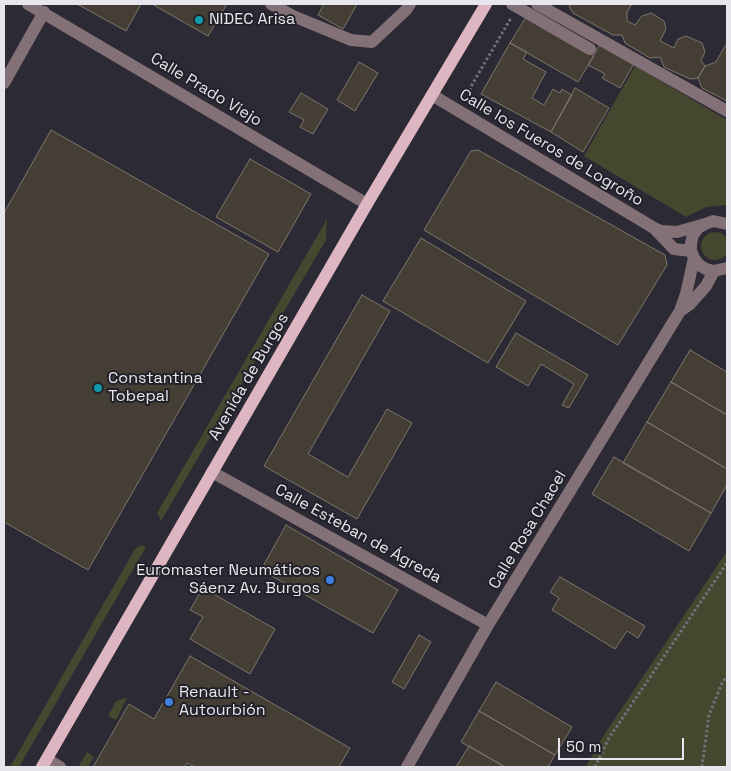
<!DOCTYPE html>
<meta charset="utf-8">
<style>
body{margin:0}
#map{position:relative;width:731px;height:771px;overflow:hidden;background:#2c2a34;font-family:"Space Grotesk",sans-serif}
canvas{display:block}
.frame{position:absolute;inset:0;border:5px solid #e7e6ed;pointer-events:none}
.scale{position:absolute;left:558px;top:738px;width:126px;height:22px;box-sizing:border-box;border:2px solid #e7e6ed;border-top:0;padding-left:6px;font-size:15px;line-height:18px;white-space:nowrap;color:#e7e6ed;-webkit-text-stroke:4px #22212a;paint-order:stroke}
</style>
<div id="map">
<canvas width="731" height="771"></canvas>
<div class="frame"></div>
<div class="scale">50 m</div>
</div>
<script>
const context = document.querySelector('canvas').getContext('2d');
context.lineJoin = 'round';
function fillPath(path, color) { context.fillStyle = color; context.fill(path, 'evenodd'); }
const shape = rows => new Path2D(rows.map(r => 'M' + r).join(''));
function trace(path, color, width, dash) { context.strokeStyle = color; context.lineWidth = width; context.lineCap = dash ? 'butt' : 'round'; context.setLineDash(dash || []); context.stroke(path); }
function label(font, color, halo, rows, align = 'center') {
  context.font = font + ' "Space Grotesk",sans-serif'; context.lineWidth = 4; context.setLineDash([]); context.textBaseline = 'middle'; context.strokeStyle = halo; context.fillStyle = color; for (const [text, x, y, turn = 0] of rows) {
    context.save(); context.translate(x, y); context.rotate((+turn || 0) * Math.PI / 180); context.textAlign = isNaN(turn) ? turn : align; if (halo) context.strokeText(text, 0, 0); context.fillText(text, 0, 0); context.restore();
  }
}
fillPath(shape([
 [635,66,727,120,727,205,706,207,686,217,584,156],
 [327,219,326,240,161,521,157,513],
 '701 246a14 14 0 1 1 28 0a14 14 0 1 1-28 0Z',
 [141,545,146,547,19,767,10,767,135,549],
 [727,551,727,767,586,767,600,741],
 [127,698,116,720,108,716,116,701],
 [87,752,94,757,88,767,78,767]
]), '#45472f');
const building = shape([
 [77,4,141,4,126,31,77,4],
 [152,4,227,4,208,36,152,4],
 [324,4,357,4,343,29,318,15,324,4],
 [570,4,632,4,627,12,627,21,635,25,642,16,651,13,664,21,666,29,660,41,674,48,678,39,686,36,702,43,705,52,701,61,705,66,698,78,690,79,664,67,660,57,650,58,625,43,622,35,613,35,573,13,569,6,570,4],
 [526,17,594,56,578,82,510,43,526,17],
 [510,43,527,52,523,59,546,72,532,98,544,105,553,89,560,93,562,89,572,95,551,132,481,94,510,43],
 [601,43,635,62,620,88,602,78,605,74,588,65,601,43],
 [727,45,727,101,702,88,698,78,705,66,716,62,725,46,727,45],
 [359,62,378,73,355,111,337,100,359,62],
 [575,88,609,108,583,152,551,132,575,88],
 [301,93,328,109,313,134,300,127,304,120,289,112,301,93],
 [51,130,269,254,88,570,4,522,4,213,51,130],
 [478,150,665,255,667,265,618,345,424,230,471,151,478,150],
 [250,159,311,194,278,252,216,217,250,159],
 [421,238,526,301,488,363,383,301,421,238],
 [362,295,390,311,308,454,348,477,387,409,412,423,357,519,264,466,362,295],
 [516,333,588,375,569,408,562,405,574,384,541,364,528,386,496,367,516,333],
 [690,350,727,372,727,415,671,382,690,350],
 [671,382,727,415,727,469,647,422,671,382],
 [647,422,727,469,727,485,711,513,623,463,647,422],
 [614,457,711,513,689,551,592,494,614,457],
 [286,525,398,590,373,633,261,570,286,525],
 [560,577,645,626,638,638,627,631,615,649,552,610,559,598,550,592,560,577],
 [203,588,275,629,250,674,190,639,203,617,190,610,203,588],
 [419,635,431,642,404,689,392,682,419,635],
 [190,656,350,748,339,767,195,767,187,763,185,767,93,767,129,704,154,719,190,656],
 [496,682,572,727,555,755,479,711,496,682],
 [479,711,555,755,548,767,505,767,461,742,479,711],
 [469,746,505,767,456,767,469,746]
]);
fillPath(building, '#443e35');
trace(building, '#7d766b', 1);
trace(shape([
 [472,104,474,101,470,93,470,88,511,18],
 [595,767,609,738,727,563],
 [702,767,709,715,722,683,727,676]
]), '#73727a', 3, [2.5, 2.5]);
trace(shape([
 [28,4,367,204],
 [271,4,293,16,351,40,372,42,406,10,410,4],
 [512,4,590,49],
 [537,4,727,111],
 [4,83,44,12],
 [432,95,654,228,661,231,677,232,705,224],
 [727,224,713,221,705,224,698,228,693,235,691,243,691,251,694,258,699,265,706,269,714,271,727,268],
 [654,228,674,249,691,251],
 [680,311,690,304,706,286,714,271],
 [212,472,488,625],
 [47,759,60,767],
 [407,767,488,625,680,311,686,294,694,258]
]), '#847177', 12);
trace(shape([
 [42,767,367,204,486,4]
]), '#ddb6c2', 12);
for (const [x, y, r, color] of [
 [199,20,5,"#0f9aa8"],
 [98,388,5,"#0f9aa8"],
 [330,580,5,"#3f7fe0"],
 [169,702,5,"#3f7fe0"]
]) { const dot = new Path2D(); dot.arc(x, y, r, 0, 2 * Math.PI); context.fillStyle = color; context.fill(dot); trace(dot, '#22212a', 2); }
label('16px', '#e7e6ed', '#22212a', [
 ["NIDEC Arisa",209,20],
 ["Constantina",108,379],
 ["Tobepal",108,397],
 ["Euromaster Neumáticos",320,571,"right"],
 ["Sáenz Av. Burgos",320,589,"right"],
 ["Renault -",179,693],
 ["Autourbión",179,711]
], 'left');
label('16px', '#e7e6ed', '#22212a', [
 ["Calle Prado Viejo",206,90,31],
 ["Calle los Fueros de Logroño",551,148,31],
 ["Avenida de Burgos",249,377,-60],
 ["Calle Rosa Chacel",528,530,-59],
 ["Calle Esteban de Ágreda",358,534,29]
]);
</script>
